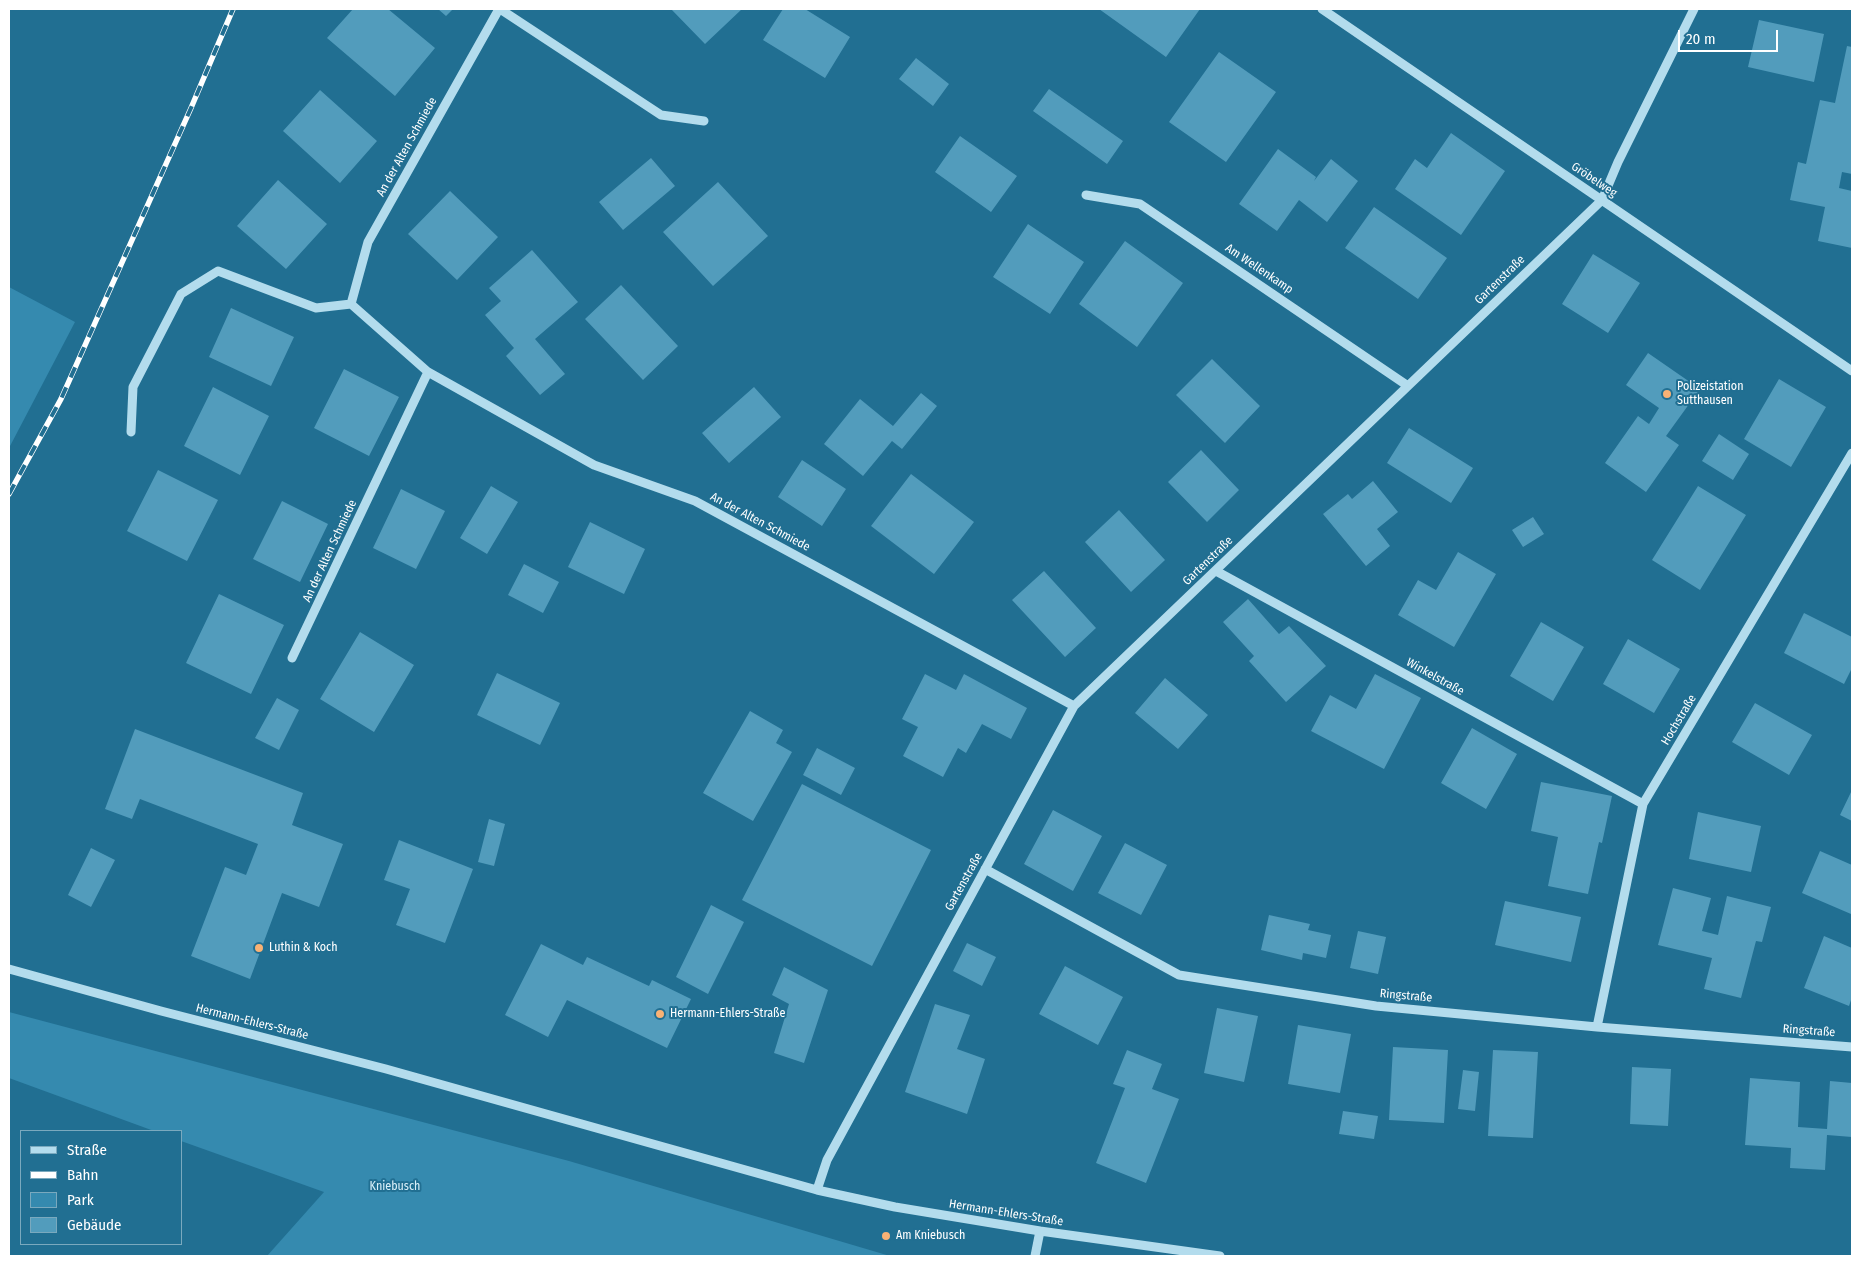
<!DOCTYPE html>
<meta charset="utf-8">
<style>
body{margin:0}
#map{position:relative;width:1861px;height:1265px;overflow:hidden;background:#216f92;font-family:"Fira Sans Condensed",sans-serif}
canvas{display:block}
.frame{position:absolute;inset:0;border:10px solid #fff;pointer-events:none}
.legend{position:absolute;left:20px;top:1130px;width:162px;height:115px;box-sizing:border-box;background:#216f92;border:1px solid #7aa9be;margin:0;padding:6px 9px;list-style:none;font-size:15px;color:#fff}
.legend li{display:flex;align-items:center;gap:10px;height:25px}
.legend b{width:25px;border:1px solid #7aa9be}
.scale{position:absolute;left:1678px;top:30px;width:100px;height:22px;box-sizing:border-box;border:2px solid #fff;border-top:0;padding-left:6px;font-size:15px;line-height:18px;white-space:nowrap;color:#fff;-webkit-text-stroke:4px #216f92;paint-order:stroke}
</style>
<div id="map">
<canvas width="1861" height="1265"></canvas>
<div class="frame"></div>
<ul class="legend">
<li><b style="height:6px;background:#b3dced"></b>Straße</li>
<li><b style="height:6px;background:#fff"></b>Bahn</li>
<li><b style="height:14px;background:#358aaf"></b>Park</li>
<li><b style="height:14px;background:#529cbc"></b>Gebäude</li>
</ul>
<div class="scale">20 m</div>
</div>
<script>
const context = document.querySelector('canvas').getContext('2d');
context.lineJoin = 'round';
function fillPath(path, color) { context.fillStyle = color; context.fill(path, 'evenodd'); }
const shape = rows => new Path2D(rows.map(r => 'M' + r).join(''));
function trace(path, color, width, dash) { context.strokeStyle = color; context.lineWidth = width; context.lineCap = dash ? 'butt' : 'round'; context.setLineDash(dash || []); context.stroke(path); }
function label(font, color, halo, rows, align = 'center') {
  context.font = font + ' "Fira Sans Condensed",sans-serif'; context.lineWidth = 4; context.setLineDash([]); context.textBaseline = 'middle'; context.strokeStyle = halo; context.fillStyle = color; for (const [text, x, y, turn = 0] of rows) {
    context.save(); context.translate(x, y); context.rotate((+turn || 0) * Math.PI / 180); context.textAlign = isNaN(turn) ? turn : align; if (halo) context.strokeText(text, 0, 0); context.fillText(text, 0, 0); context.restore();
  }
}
fillPath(shape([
 [9,287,75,322,9,448],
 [9,1012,569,1161,890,1256,267,1256,324,1192,181,1141,181,1131,154,1131,9,1078]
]), '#358aaf');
fillPath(shape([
 [353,9,388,9,435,48,395,96,327,38],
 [438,9,453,9,446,16],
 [671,9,742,9,705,44],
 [783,9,805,9,850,37,825,78,763,40],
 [1099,9,1200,9,1166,57],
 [1759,20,1824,34,1814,82,1748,67],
 [1847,46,1852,47,1852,174,1842,172,1839,188,1852,191,1852,248,1818,241,1825,207,1790,200,1798,162,1806,164,1820,100,1835,103],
 [1219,52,1276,92,1226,162,1169,122],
 [916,58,949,84,933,106,899,79],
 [1049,89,1123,141,1107,164,1033,111],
 [320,90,377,141,340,183,283,131],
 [1451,133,1505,171,1461,235,1395,189,1415,159,1427,168],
 [960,136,1017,176,991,212,935,172],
 [1278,149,1316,177,1314,181,1331,159,1358,181,1327,222,1299,200,1277,231,1239,204],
 [651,158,675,186,623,230,599,202],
 [278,180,327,224,286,269,237,226],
 [718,182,768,236,713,286,663,232],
 [450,191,498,237,457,280,408,234],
 [1374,207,1447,258,1418,299,1345,248],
 [1028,224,1084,262,1050,314,993,277],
 [1125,241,1183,283,1137,347,1079,304],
 [532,250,578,302,535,339,565,374,540,395,506,356,514,348,485,315,501,301,489,288],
 [1593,254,1640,283,1608,333,1562,304],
 [621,285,678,346,643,380,585,319],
 [231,308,294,337,271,386,209,357],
 [1648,353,1700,389,1666,436,1679,445,1646,492,1605,463,1638,416,1649,424,1659,408,1626,385],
 [1212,359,1260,406,1225,443,1176,395],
 [344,369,399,397,369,456,314,428],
 [1779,379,1826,407,1791,467,1744,439],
 [213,387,269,416,240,475,184,446],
 [754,387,781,417,729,463,702,433],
 [921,393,937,406,902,449,892,441,863,476,824,444,860,399,893,426],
 [1409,428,1473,468,1451,503,1387,463],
 [1719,434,1749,454,1733,480,1702,461],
 [1201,450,1239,490,1207,522,1168,482],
 [802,460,846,489,822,526,778,497],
 [158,470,218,500,187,561,127,531],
 [911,474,974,522,934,574,871,526],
 [1373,481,1398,512,1377,529,1390,546,1366,566,1323,514,1348,494,1352,499],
 [491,486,518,502,487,554,460,538],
 [1698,486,1746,515,1700,590,1652,560],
 [401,489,445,511,416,569,373,548],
 [282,501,328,524,300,582,253,559],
 [1119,510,1165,560,1131,592,1085,542],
 [1533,517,1544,534,1523,547,1512,530],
 [590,522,645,549,624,594,568,567],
 [1458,552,1496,574,1454,647,1398,615,1418,580,1436,590],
 [524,564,559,582,543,613,508,595],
 [1044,571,1096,628,1065,657,1012,600],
 [219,594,284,625,251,694,186,663],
 [1248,599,1279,634,1289,626,1326,666,1286,702,1249,661,1254,656,1223,622],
 [1804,613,1852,637,1852,668,1844,684,1784,653],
 [1541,622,1584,647,1553,701,1510,676],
 [360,632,414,665,374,732,320,699],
 [1628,639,1680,669,1654,713,1603,684],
 [497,673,560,703,540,745,477,715],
 [925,674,956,690,964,674,1027,708,1011,739,982,724,966,753,958,748,943,777,903,756,918,727,902,719],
 [1375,674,1421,698,1384,769,1311,731,1330,695,1356,709],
 [1165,678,1208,715,1178,749,1135,713],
 [277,698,299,710,279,750,255,738],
 [1755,703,1812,735,1789,775,1732,742],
 [750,711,783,730,776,743,792,752,753,821,703,793],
 [1472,728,1517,754,1486,809,1441,783],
 [135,729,303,793,292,825,343,844,319,907,282,893,250,979,191,956,225,867,246,875,258,844,140,799,132,819,105,809],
 [817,748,855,768,841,795,803,775],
 [1541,782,1612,796,1602,843,1599,842,1588,894,1548,886,1558,837,1531,831],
 [802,784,931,850,872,966,742,900],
 [1852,790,1852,821,1840,815],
 [1053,810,1102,836,1073,891,1024,864],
 [1698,812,1761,826,1751,872,1689,859],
 [489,819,505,824,494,866,478,862],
 [399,840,473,869,445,943,396,925,410,889,384,880],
 [1125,843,1167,865,1141,915,1098,893],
 [91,848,115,860,91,907,68,895],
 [1820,851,1852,865,1851,914,1802,893],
 [1673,888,1711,898,1702,931,1718,935,1727,896,1771,907,1762,942,1756,941,1741,998,1704,989,1712,958,1658,945],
 [1505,901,1581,917,1571,962,1495,945],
 [711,905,744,922,708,994,676,977],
 [1269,915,1310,924,1308,930,1331,935,1326,958,1303,953,1302,960,1261,950],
 [1358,931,1386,937,1378,974,1350,968],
 [1824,936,1852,948,1852,997,1849,1006,1804,988],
 [967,943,996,957,982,986,953,971],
 [541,944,583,965,587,957,649,986,652,980,691,999,667,1048,567,1000,548,1037,505,1015],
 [1065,966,1123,997,1098,1045,1039,1014],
 [784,967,828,990,804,1063,774,1053,789,1004,772,995],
 [935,1004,970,1015,957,1049,985,1059,967,1114,905,1092],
 [1217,1008,1258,1016,1244,1082,1204,1073],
 [1298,1025,1351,1034,1340,1093,1288,1084],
 [1393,1047,1448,1050,1444,1123,1389,1120],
 [1127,1050,1162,1064,1152,1089,1179,1099,1146,1183,1096,1163,1125,1088,1113,1084],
 [1493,1050,1538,1052,1533,1138,1488,1136],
 [1632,1067,1671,1069,1668,1126,1630,1124],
 [1463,1070,1479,1072,1475,1111,1458,1109],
 [1750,1078,1800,1082,1798,1127,1827,1129,1830,1081,1852,1083,1852,1137,1827,1135,1825,1170,1790,1168,1791,1148,1745,1145],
 [1343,1111,1378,1116,1374,1139,1339,1134]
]), '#529cbc');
trace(shape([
 [499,9,368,242,351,304,428,372,594,465,695,501,1074,706],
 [500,9,661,115,704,121],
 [1322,9,1852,371],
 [1086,195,1140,204,1408,386],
 [131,432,133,387,181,294,218,271,316,308,351,304],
 [1216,571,1643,804],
 [292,658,428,372],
 [985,869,1179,975,1376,1006,1597,1027,1852,1047],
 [9,969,161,1011,386,1069,817,1190,895,1207,1040,1231,1220,1256],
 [1597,1027,1643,804,1852,453],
 [817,1190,827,1160,1074,706,1602,200,1618,162,1694,9],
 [1035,1256,1040,1231]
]), '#b3dced', 9);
const rail = shape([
 [9,494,61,399,191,108,233,9]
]);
trace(rail, '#fff', 5.5);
trace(rail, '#216f92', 4, [11]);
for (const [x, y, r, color] of [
 [1667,394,5,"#f9b275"],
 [259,948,5,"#f9b275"],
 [660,1014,5,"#f9b275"],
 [886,1236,5,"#f9b275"]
]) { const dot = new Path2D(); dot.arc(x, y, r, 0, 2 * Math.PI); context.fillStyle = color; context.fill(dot); trace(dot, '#216f92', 2); }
label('12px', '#fff', '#216f92', [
 ["An der Alten Schmiede",407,147,-61],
 ["Gröbelweg",1594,180,34],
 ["Am Wellenkamp",1259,269,34],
 ["Gartenstraße",1500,280,-44],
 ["An der Alten Schmiede",760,522,28],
 ["An der Alten Schmiede",330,551,-65],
 ["Gartenstraße",1208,561,-44],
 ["Winkelstraße",1435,677,29],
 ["Hochstraße",1679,720,-59],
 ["Gartenstraße",964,882,-61],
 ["Ringstraße",1406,996,5],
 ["Hermann-Ehlers-Straße",252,1022,14],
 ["Ringstraße",1809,1031,4],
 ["Hermann-Ehlers-Straße",1006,1213,9]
]);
label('12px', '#fff', '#216f92', [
 ["Polizeistation",1677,387],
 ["Sutthausen",1677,401],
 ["Luthin & Koch",269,948],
 ["Hermann-Ehlers-Straße",670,1014],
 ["Am Kniebusch",896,1236]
], 'left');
label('12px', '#d9f0f9', '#216f92', [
 ["Kniebusch",395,1187]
]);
</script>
